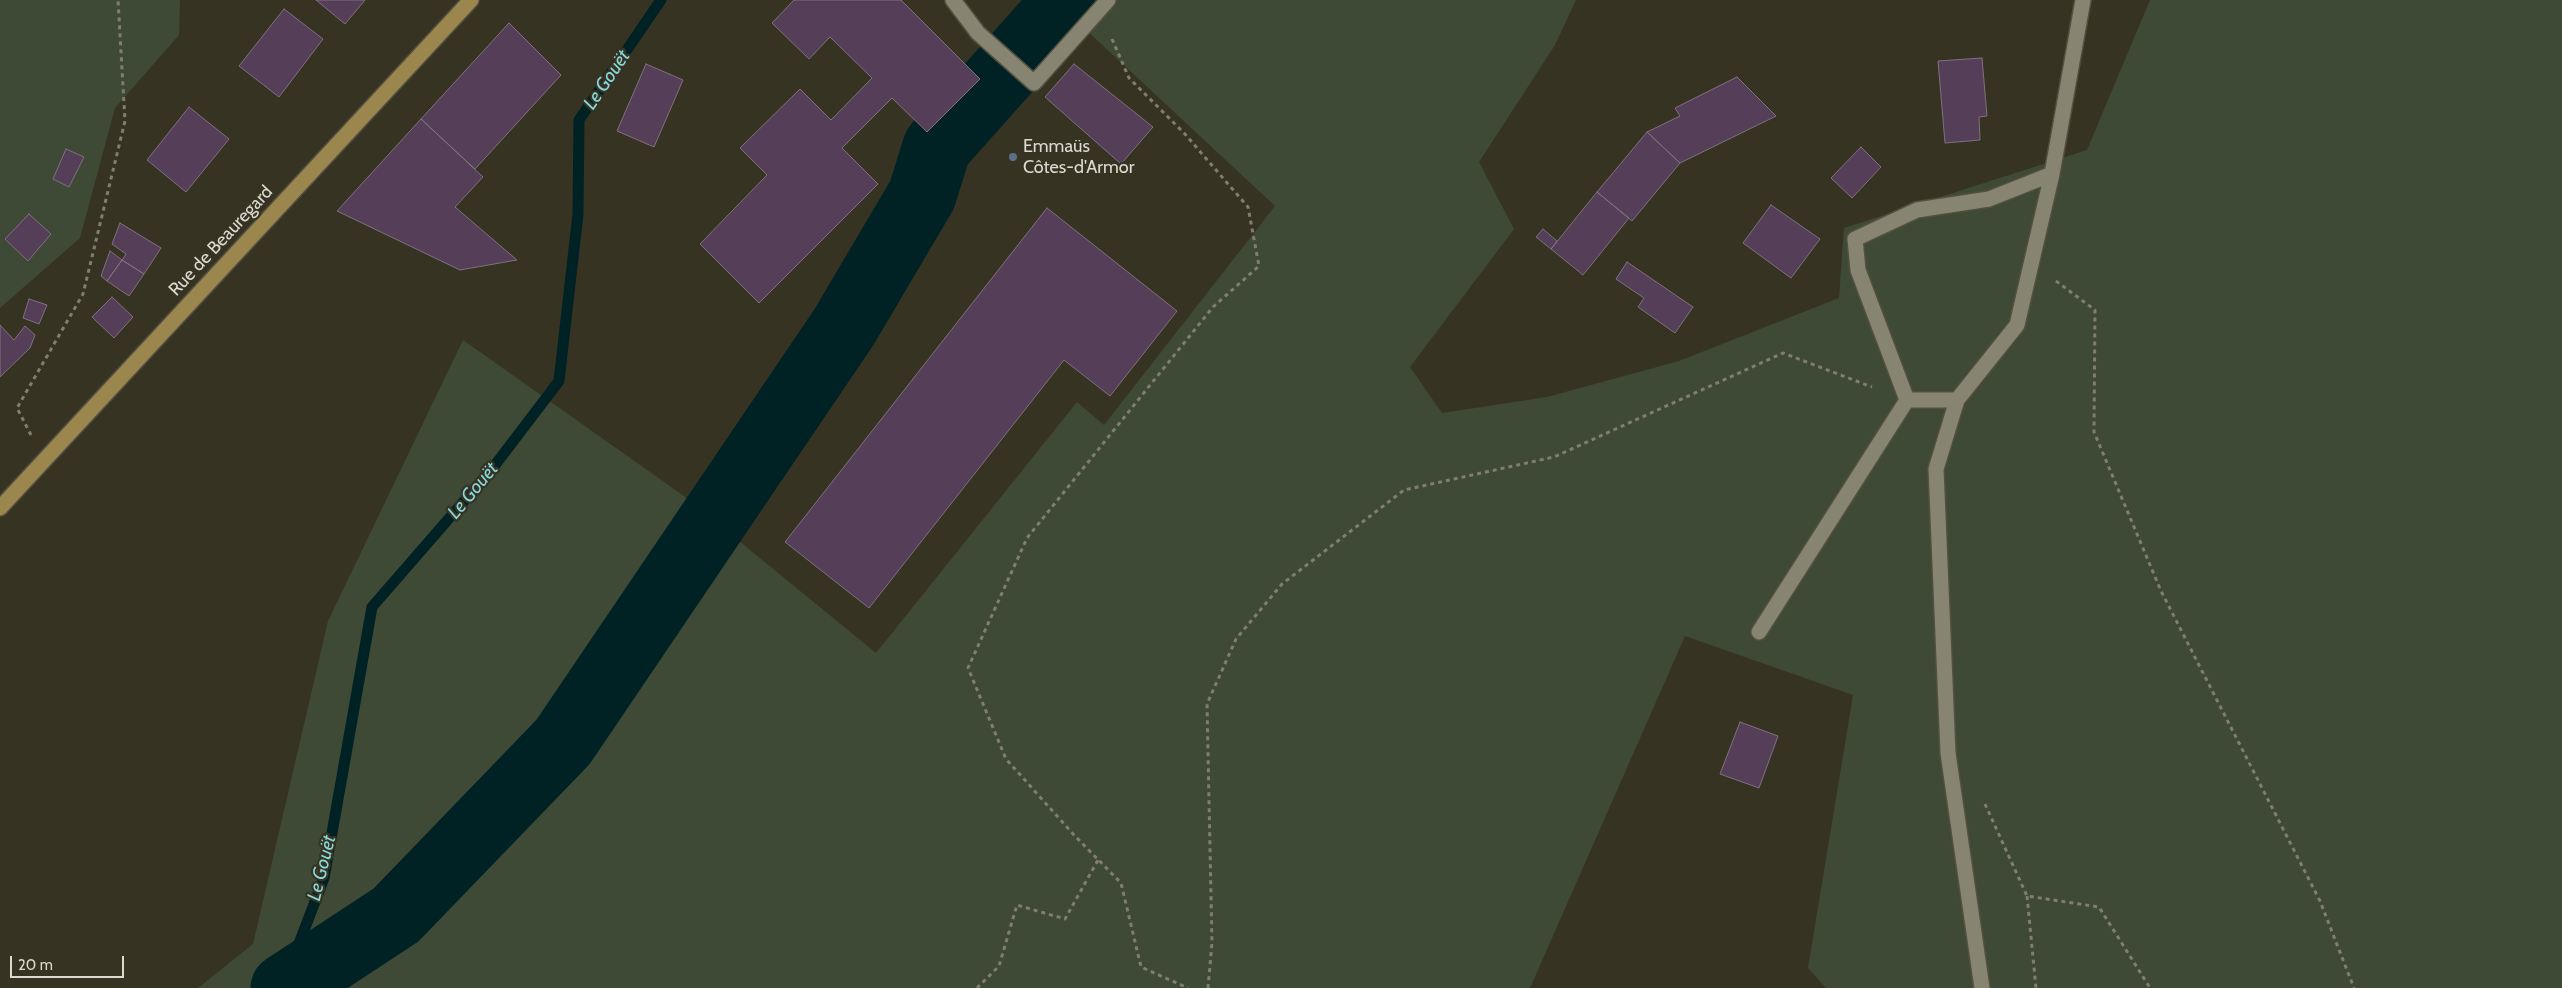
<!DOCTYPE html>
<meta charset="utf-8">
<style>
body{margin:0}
#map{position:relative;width:2562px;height:988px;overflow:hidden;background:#373323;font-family:Cabin,sans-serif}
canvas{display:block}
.scale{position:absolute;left:10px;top:956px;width:114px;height:22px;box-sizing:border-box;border:2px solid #dcdad0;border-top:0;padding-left:6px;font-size:15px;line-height:18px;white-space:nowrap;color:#dcdad0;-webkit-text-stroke:4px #373323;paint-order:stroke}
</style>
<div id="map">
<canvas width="2562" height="988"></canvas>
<div class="scale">20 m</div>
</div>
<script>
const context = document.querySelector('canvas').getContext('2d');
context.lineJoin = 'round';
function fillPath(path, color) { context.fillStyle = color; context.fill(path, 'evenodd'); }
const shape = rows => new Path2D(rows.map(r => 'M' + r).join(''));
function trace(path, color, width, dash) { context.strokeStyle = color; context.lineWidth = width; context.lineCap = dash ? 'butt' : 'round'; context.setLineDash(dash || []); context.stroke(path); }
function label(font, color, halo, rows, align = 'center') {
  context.font = font + ' Cabin,sans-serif'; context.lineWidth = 4.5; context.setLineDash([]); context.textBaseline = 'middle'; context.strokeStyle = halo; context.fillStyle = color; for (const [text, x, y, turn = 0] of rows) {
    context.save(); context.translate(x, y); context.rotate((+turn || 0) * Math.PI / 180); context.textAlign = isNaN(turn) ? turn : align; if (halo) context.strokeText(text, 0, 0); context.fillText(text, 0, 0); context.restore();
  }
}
fillPath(shape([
 [0,0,180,0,179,35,115,108,80,238,0,308],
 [1054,0,1576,0,1555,45,1479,162,1514,229,1410,367,1442,413,1547,397,1679,361,1839,298,1844,228,2087,150,2150,0,2562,0,2562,988,1826,988,1808,968,1853,695,1685,636,1530,988,198,988,253,944,328,621,463,340,684,496,876,653,1077,402,1104,425,1275,206]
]), '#3e4a36');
trace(shape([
 [282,988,324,878,372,607,492,469,559,381,578,214,579,120,661,0]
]), '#002224', 11);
trace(shape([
 [285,988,396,915,563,742,844,327,922,195,937,147,1068,0]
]), '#002224', 69);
const building = shape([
 [316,0,365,0,345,24,316,0],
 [794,0,901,0,980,79,927,132,892,98,842,148,878,184,759,303,700,244,767,175,740,148,800,89,831,120,872,78,830,37,809,59,772,23,794,0],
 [284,9,323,39,279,97,239,66,284,9],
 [509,23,561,75,475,169,421,119,509,23],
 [1982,58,1987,116,1979,117,1980,140,1945,143,1938,61,1982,58],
 [646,64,683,80,654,147,617,131,646,64],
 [1074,64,1153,127,1121,164,1045,97,1074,64],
 [1737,77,1776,116,1680,163,1647,132,1680,116,1675,108,1737,77],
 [189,107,229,139,186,192,147,160,189,107],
 [421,119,483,177,455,207,517,260,460,270,337,211,421,119],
 [1647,132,1680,163,1632,221,1597,192,1647,132],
 [1861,147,1881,167,1852,198,1831,178,1861,147],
 [66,149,84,157,69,187,53,179,66,149],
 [1597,192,1629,218,1583,275,1551,249,1597,192],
 [1771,205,1820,239,1791,278,1743,243,1771,205],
 [1047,208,1177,311,1110,396,1064,360,869,608,785,542,1047,208],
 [29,214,51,234,28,261,5,239,29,214],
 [120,223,161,248,144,274,122,260,126,254,112,244,120,223],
 [1543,229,1557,241,1551,249,1536,237,1543,229],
 [110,251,122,260,107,281,101,276,110,251],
 [122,260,144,274,129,296,107,281,122,260],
 [1627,262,1693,307,1675,333,1638,307,1644,298,1616,279,1627,262],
 [112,297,133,317,114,338,92,317,112,297],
 [29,299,47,305,39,324,23,318,29,299],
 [0,325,14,340,25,326,35,335,30,348,0,377,0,325],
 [1740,722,1778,736,1759,788,1720,774,1740,722]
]);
fillPath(building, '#553e57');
trace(building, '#7f717f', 1);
const minor = shape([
 [953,0,978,33,1034,83,1108,0],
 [1907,400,1957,400,2017,325,2052,174,2083,0],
 [1907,400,1858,270,1855,239,1917,210,1989,199,2052,174],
 [1957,400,1936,469,1948,753,1982,988],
 [1759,632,1907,400]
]);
const major = shape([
 [0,508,471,0]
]);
trace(minor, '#535042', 18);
trace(major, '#535042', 18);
trace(shape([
 [1112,39,1129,78,1184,133,1248,207,1259,266,1213,307,1027,538,968,668,1006,759,1074,835,1121,883,1141,967,1188,988],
 [2056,281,2095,310,2094,432,2161,591,2320,901,2354,988],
 [31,435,17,408,83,294,125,121,118,0],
 [1985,804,2027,896,2099,907,2150,988],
 [2027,896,2036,988],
 [977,988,999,966,1017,905,1065,919,1098,860],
 [1208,988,1212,943,1207,704,1236,639,1282,584,1404,490,1554,457,1783,353,1872,387]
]), '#817e71', 3, [4, 4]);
trace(minor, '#878471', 15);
trace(major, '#9b864e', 15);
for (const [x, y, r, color] of [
 [1013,157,5,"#5c6f8a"]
]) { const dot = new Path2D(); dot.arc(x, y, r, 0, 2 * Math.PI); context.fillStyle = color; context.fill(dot); trace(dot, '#373323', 2); }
label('18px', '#dcdad0', '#373323', [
 ["Emmaüs",1023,147],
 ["Côtes-d'Armor",1023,168]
], 'left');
label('18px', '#dcdad0', '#373323', [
 ["Rue de Beauregard",221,241,-47]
]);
label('italic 19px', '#87d9de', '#373323', [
 ["Le Gouët",607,80,-56],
 ["Le Gouët",473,491,-50],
 ["Le Gouët",322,868,-76]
]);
</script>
